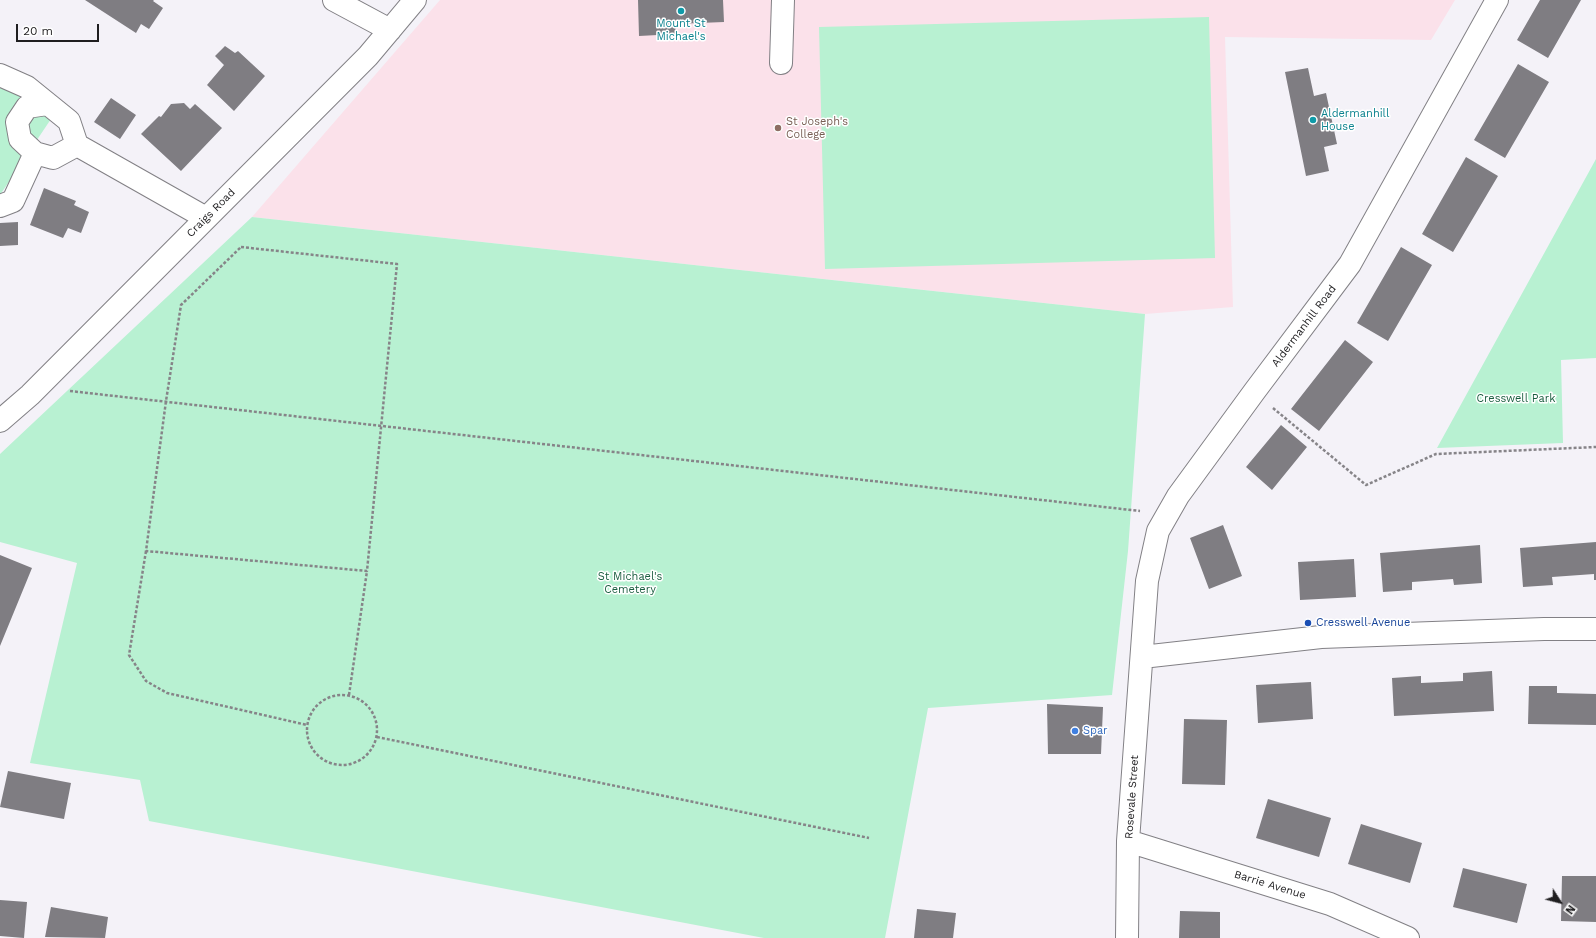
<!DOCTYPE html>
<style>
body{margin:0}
#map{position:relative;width:1596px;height:938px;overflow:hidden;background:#f4f2f8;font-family:"Work Sans",sans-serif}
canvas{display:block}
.north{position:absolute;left:1540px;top:882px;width:40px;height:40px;-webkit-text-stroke:3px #fff;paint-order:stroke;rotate:126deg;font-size:11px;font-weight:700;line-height:16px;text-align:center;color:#1f1e20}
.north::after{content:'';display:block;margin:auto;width:14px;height:18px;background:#1f1e20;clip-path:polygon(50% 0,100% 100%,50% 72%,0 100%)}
.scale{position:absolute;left:16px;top:24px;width:83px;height:18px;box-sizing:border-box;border:2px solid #1f1e20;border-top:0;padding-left:5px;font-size:12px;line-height:14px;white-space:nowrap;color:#1f1e20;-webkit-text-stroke:3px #fff;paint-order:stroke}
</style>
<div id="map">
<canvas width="1596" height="938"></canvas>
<div class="north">N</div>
<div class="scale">20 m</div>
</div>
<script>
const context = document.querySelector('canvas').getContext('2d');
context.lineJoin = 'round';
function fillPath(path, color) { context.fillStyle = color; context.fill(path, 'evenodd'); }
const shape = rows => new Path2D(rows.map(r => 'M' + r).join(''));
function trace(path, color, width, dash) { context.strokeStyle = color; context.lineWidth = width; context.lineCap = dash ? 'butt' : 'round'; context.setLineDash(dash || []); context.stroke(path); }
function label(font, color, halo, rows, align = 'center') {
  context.font = font + ' "Work Sans",sans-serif'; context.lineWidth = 3; context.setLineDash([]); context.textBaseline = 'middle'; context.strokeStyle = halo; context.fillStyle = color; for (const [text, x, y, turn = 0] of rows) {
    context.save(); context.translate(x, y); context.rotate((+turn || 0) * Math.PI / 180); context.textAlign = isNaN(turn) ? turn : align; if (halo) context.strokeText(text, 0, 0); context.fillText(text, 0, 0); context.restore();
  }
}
fillPath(shape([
 [440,0,1455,0,1431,40,1225,37,1233,307,1145,314,252,217]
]), '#fbe1ea');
fillPath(shape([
 [1209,17,1215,258,825,269,819,27],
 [0,66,51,119,0,195],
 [1596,159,1596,358,1561,360,1563,443,1437,448],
 [252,217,1145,314,1128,551,1112,695,928,708,885,938,764,938,149,821,140,780,30,763,77,563,0,542,0,454]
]), '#b8f1d2');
fillPath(shape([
 [85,0,154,0,153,1,163,8,149,29,141,24,136,33],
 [638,0,723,0,724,22,675,24,676,34,639,36],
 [1540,0,1581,0,1548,58,1517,40],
 [225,46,235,53,238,51,265,76,234,111,207,85,224,65,215,56],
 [1518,64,1549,82,1505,158,1474,140],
 [1308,68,1314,96,1326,93,1337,144,1324,147,1329,171,1306,176,1285,72],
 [111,98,136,115,120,139,94,122],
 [184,103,190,109,195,104,222,128,181,171,141,134,159,116,161,117,171,104],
 [1466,157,1498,176,1453,252,1422,234],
 [44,188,76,201,74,205,89,212,81,233,68,228,63,238,30,225],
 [18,222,18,245,0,246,0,223],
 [1401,247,1432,265,1388,341,1357,323],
 [1345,340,1373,362,1319,431,1291,409],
 [1281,425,1307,447,1272,490,1246,467],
 [1223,525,1242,576,1209,589,1190,538],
 [1596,542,1596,580,1594,580,1594,574,1552,577,1553,585,1523,587,1520,548],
 [1480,545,1482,583,1454,585,1453,579,1412,582,1412,590,1383,592,1380,553],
 [0,555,32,568,0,646],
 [1354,559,1356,597,1300,600,1298,562],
 [1492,671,1494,711,1394,716,1392,678,1421,676,1421,683,1463,681,1463,673],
 [1311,682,1313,719,1258,723,1256,685],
 [1529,686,1557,686,1557,693,1596,694,1596,725,1528,724],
 [1047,704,1103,707,1101,754,1048,754],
 [1184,719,1227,720,1225,785,1182,784],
 [8,771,71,783,64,819,0,807],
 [1268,799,1331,818,1319,857,1256,838],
 [1361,824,1422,843,1410,883,1348,864],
 [1463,868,1527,884,1517,923,1453,907],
 [1562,876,1596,876,1596,922,1561,921],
 [0,900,27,902,24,938,0,936],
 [51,907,108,917,105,938,45,937],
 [917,909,956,913,953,938,914,938],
 [1180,911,1220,912,1220,938,1179,938]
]), '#7f7d82');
const minor = shape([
 [334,0,390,30],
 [781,63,783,0],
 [0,75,27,87,69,121,77,145,206,218],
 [35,153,20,139,17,122,27,107,47,104],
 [0,206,13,201,35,153,53,158,77,145],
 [0,421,30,395,368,56,415,0],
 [1142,657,1321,637,1544,629,1596,629],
 [1128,841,1330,904,1408,938],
 [1127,938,1128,841,1147,581,1158,531,1178,496,1254,392,1350,264,1497,0]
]);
trace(minor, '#828085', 24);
trace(shape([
 [241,247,397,264,367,571,146,551,166,401,181,305,241,247],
 [70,391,1140,511],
 [1273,408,1366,485,1436,454,1596,447],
 [146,551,129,655,146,681,167,693,307,725],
 '307 730a35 35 0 1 1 70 0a35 35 0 1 1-70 0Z',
 [349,695,367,571],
 [377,737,869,838]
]), '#868488', 2.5, [3, 2]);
trace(minor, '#fff', 22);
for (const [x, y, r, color] of [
 [681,11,4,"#0f9aa8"],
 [1313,120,4,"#0f9aa8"],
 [778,128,4,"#8d6e63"],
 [1308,623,4,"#1a4fb4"],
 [1075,731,4,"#3f7fe0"]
]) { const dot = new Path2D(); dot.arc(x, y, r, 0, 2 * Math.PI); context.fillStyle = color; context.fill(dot); trace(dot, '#fff', 1.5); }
label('11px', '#0d838f', '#fff', [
 ["Mount St",681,24],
 ["Michael's",681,37],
 ["Aldermanhill",1321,114,"left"],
 ["House",1321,127,"left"]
]);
label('11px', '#785e54', '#fff', [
 ["St Joseph's",786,122],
 ["College",786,135]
], 'left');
label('11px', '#1f1e20', '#fff', [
 ["Craigs Road",211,213,-45],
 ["Aldermanhill Road",1304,326,-53],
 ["Rosevale Street",1132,797,-86],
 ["Barrie Avenue",1270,885,17]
]);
label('11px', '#1b5e40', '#fff', [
 ["Cresswell Park",1516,399],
 ["St Michael's",630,577],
 ["Cemetery",630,590]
]);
label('11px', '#164399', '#fff', [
 ["Cresswell Avenue",1316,623]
], 'left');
label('11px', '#366cbe', '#fff', [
 ["Spar",1083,731]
], 'left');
</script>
